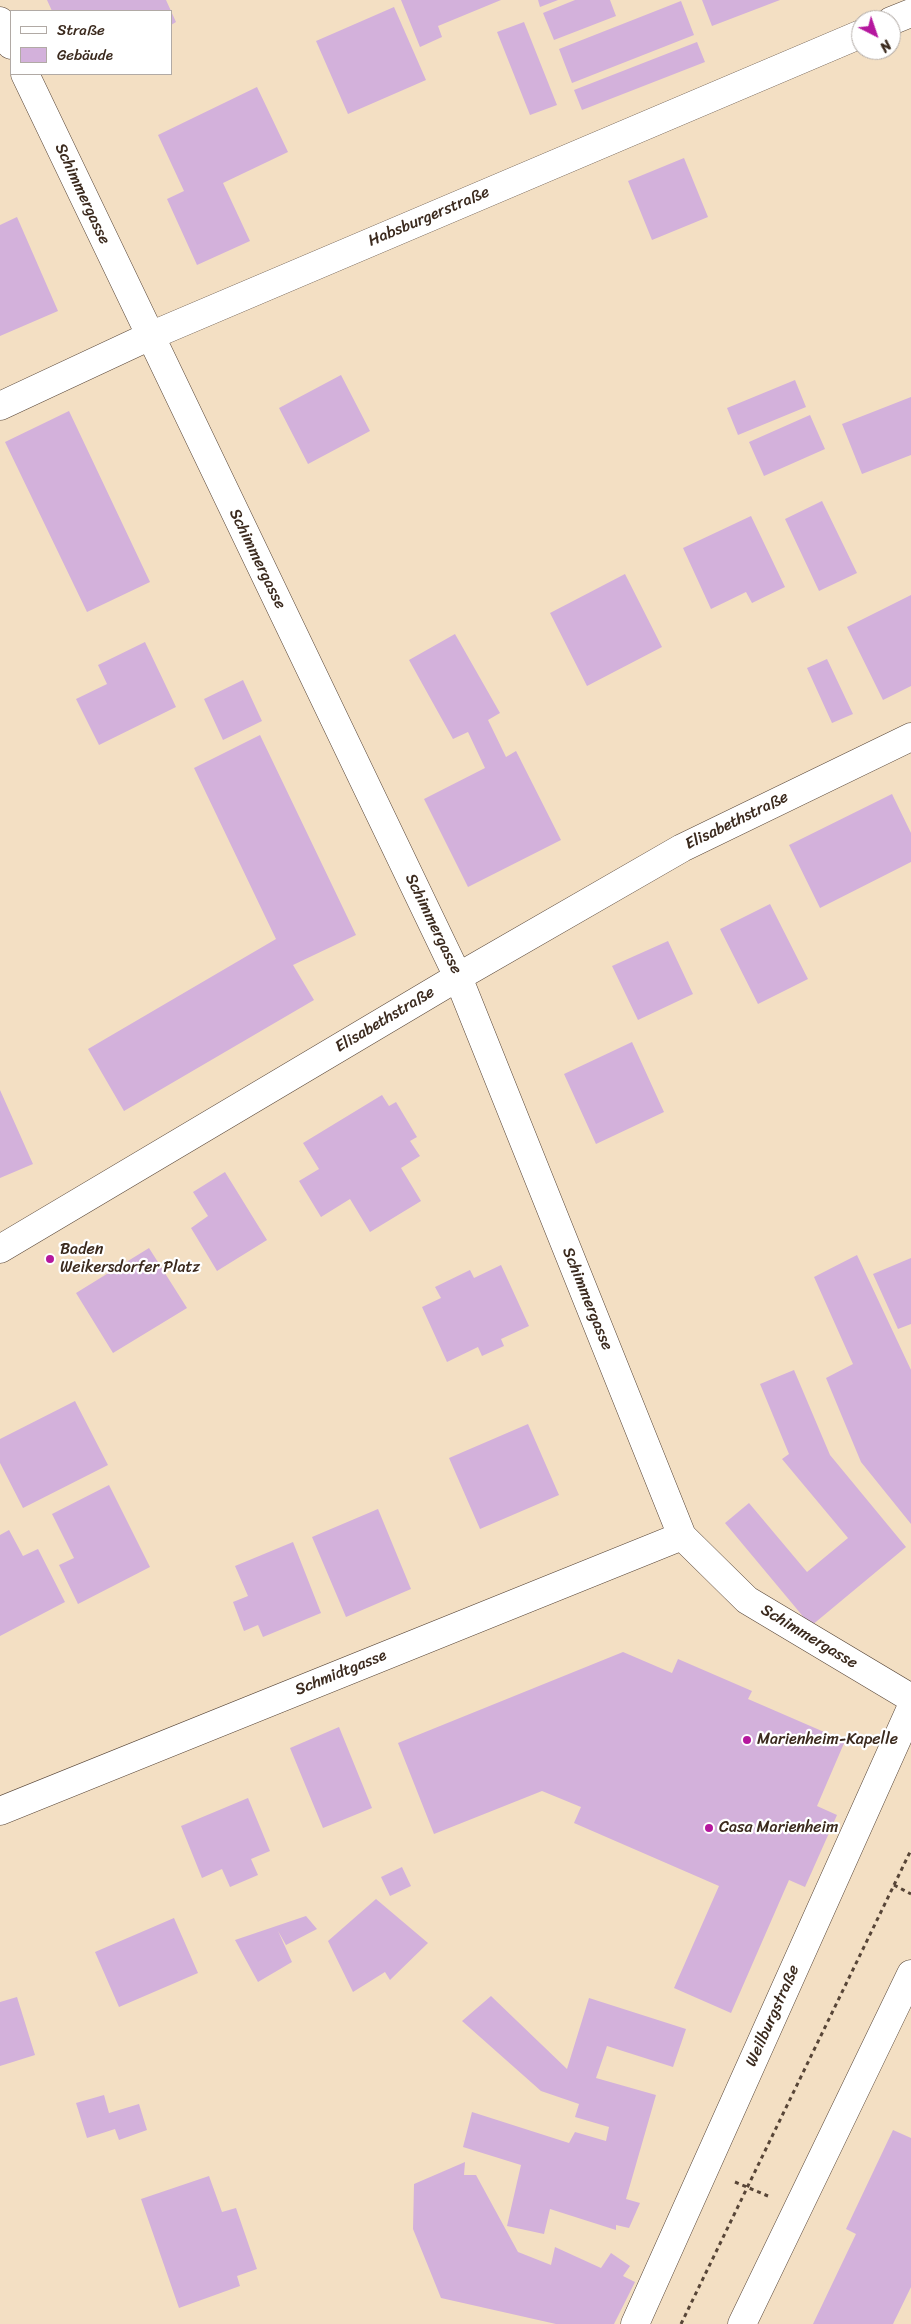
<!DOCTYPE html>
<meta charset="utf-8">
<style>
body{margin:0}
#map{position:relative;width:911px;height:2324px;overflow:hidden;background:#f3dfc3;font-family:Sriracha,sans-serif}
canvas{display:block}
.legend{position:absolute;left:10px;top:10px;width:162px;height:65px;box-sizing:border-box;background:#fff;border:1px solid #b1aaa5;margin:0;padding:6px 9px;list-style:none;font-size:15px;color:#3b2a1e}
.legend li{display:flex;align-items:center;gap:10px;height:25px}
.legend b{width:25px;border:1px solid #b1aaa5}
.north{position:absolute;left:851px;top:10px;width:50px;height:50px;box-sizing:border-box;background:#fff;border:1px solid #b1aaa5;border-radius:50%;rotate:139deg;font-size:14px;font-weight:700;line-height:20px;text-align:center;color:#3b2a1e}
.north::after{content:'';display:block;margin:auto;width:18px;height:22px;background:#b5179e;clip-path:polygon(50% 0,100% 100%,50% 72%,0 100%)}
</style>
<div id="map">
<canvas width="911" height="2324"></canvas>
<ul class="legend">
<li><b style="height:6px;background:#fff"></b>Straße</li>
<li><b style="height:14px;background:#d3b1db"></b>Gebäude</li>
</ul>
<div class="north">N</div>
</div>
<script>
const context = document.querySelector('canvas').getContext('2d');
context.lineJoin = 'round';
function fillPath(path, color) { context.fillStyle = color; context.fill(path, 'evenodd'); }
const shape = rows => new Path2D(rows.map(r => 'M' + r).join(''));
function trace(path, color, width, dash) { context.strokeStyle = color; context.lineWidth = width; context.lineCap = dash ? 'butt' : 'round'; context.setLineDash(dash || []); context.stroke(path); }
function label(font, color, halo, rows, align = 'center') {
  context.font = font + ' Sriracha,sans-serif'; context.lineWidth = 4.5; context.setLineDash([]); context.textBaseline = 'middle'; context.strokeStyle = halo; context.fillStyle = color; for (const [text, x, y, turn = 0] of rows) {
    context.save(); context.translate(x, y); context.rotate((+turn || 0) * Math.PI / 180); context.textAlign = isNaN(turn) ? turn : align; if (halo) context.strokeText(text, 0, 0); context.fillText(text, 0, 0); context.restore();
  }
}
fillPath(shape([
 [47,0,166,0,176,22,171,25,171,11,52,11],
 [401,0,501,0,438,26,442,37,420,47],
 [538,0,558,0,540,7],
 [575,0,610,0,616,16,554,40,543,13],
 [702,0,780,0,712,26],
 [681,1,694,35,572,83,559,49],
 [394,7,426,80,348,114,316,41],
 [524,22,557,105,530,115,497,32],
 [697,42,705,62,582,110,574,90],
 [257,87,288,152,223,183,250,241,197,265,167,199,184,191,158,135],
 [684,158,708,217,652,240,628,181],
 [17,217,58,311,0,336,0,225],
 [341,375,370,431,308,464,279,408],
 [795,380,806,407,738,435,727,408],
 [911,397,911,455,862,474,842,424],
 [69,411,150,582,87,612,5,442],
 [810,415,825,449,764,476,749,442],
 [822,501,857,573,819,591,785,519],
 [751,516,785,587,752,603,746,592,711,609,683,548],
 [625,574,662,647,587,686,550,613],
 [911,595,911,686,883,700,847,627],
 [455,634,500,713,488,720,506,757,516,751,561,840,468,887,424,799,485,768,468,732,453,739,409,660],
 [145,642,176,707,99,745,76,699,107,684,98,665],
 [827,659,853,714,832,723,807,668],
 [243,680,262,721,223,740,204,699],
 [260,735,356,935,293,965,314,1000,124,1111,88,1049,276,939,194,768],
 [892,794,911,833,911,862,820,908,789,845],
 [770,904,808,979,758,1004,720,929],
 [668,941,693,994,638,1020,612,966],
 [632,1042,664,1112,596,1144,564,1074],
 [0,1090,33,1164,0,1178],
 [382,1095,389,1106,396,1102,417,1137,410,1141,420,1156,401,1168,421,1201,370,1232,350,1199,321,1217,299,1181,319,1169,303,1143],
 [225,1172,267,1240,217,1271,191,1228,208,1216,193,1192],
 [149,1248,187,1308,113,1353,76,1293],
 [857,1255,911,1370,911,1524,861,1462,826,1378,853,1364,814,1277],
 [911,1258,911,1324,898,1329,873,1274],
 [501,1265,529,1326,501,1339,504,1346,482,1356,478,1347,447,1362,422,1307,441,1298,435,1287,470,1270,474,1278],
 [794,1370,830,1455,906,1547,811,1626,725,1523,749,1503,807,1572,848,1538,782,1459,789,1454,760,1384],
 [75,1401,108,1465,23,1508,0,1463,0,1439],
 [528,1424,559,1495,480,1529,449,1458],
 [109,1485,150,1567,78,1604,59,1565,74,1558,52,1514],
 [378,1509,411,1589,346,1617,312,1537],
 [9,1530,23,1556,38,1549,65,1602,0,1636,0,1535],
 [293,1542,321,1613,263,1637,258,1625,244,1631,233,1602,248,1596,235,1566],
 [623,1652,672,1673,678,1659,752,1691,748,1699,845,1741,817,1806,837,1815,805,1887,789,1880,731,2013,674,1988,719,1886,574,1823,581,1807,542,1791,434,1834,398,1743],
 [339,1727,372,1808,323,1828,290,1748],
 [248,1798,270,1851,251,1859,258,1875,230,1887,222,1869,202,1878,181,1826],
 [402,1867,411,1886,390,1896,381,1877],
 [376,1899,428,1943,390,1980,385,1972,353,1992,328,1941],
 [306,1916,317,1929,286,1945,278,1931,292,1962,258,1982,235,1940],
 [174,1918,198,1973,119,2007,95,1952],
 [491,1996,567,2069,589,1998,686,2029,673,2067,607,2046,596,2078,656,2095,626,2199,640,2203,629,2228,616,2225,616,2230,550,2209,544,2234,507,2226,521,2165,463,2147,472,2112,569,2143,575,2132,606,2141,609,2127,575,2117,579,2104,541,2091,462,2021],
 [17,1997,35,2055,0,2066,0,2002],
 [104,2095,109,2113,139,2104,147,2130,119,2140,115,2129,87,2138,76,2103],
 [893,2130,911,2138,911,2287,893,2324,813,2324,856,2234,846,2229],
 [465,2162,464,2175,476,2175,518,2252,551,2265,555,2247,601,2268,611,2253,630,2266,623,2276,635,2282,614,2324,556,2324,441,2298,413,2229,414,2184],
 [209,2176,222,2212,236,2208,257,2269,237,2276,240,2286,179,2308,141,2199]
]), '#d3b1db');
const minor = shape([
 [0,21,11,45],
 [891,21,911,13],
 [25,74,458,977,682,1536,747,1600,911,1698],
 [0,406,150,336,861,34],
 [0,1249,458,977,682,848,911,737],
 [0,1811,682,1536],
 [635,2324,911,1708],
 [742,2324,911,1974]
]);
trace(minor, '#574537', 29);
trace(shape([
 [894,1885,911,1894],
 [735,2182,768,2196],
 [681,2324,911,1850]
]), '#574537', 3, [4, 4]);
trace(minor, '#fff', 28);
for (const [x, y, r, color] of [
 [50,1259,5,"#b5179e"],
 [747,1740,5,"#b5179e"],
 [709,1828,5,"#b5179e"]
]) { const dot = new Path2D(); dot.arc(x, y, r, 0, 2 * Math.PI); context.fillStyle = color; context.fill(dot); trace(dot, '#fff', 2); }
label('16px', '#3b2a1e', '#fff', [
 ["Schimmergasse",82,194,65],
 ["Habsburgerstraße",429,217,-23],
 ["Schimmergasse",257,559,64],
 ["Elisabethstraße",737,821,-26],
 ["Schimmergasse",433,924,64],
 ["Elisabethstraße",385,1020,-31],
 ["Schimmergasse",587,1299,68],
 ["Schimmergasse",809,1637,31],
 ["Schmidtgasse",341,1673,-22],
 ["Weilburgstraße",773,2016,-66]
]);
label('16px', '#3b2a1e', '#fff', [
 ["Baden",60,1250],
 ["Weikersdorfer Platz",60,1268],
 ["Marienheim-Kapelle",757,1740],
 ["Casa Marienheim",719,1828]
], 'left');
</script>
